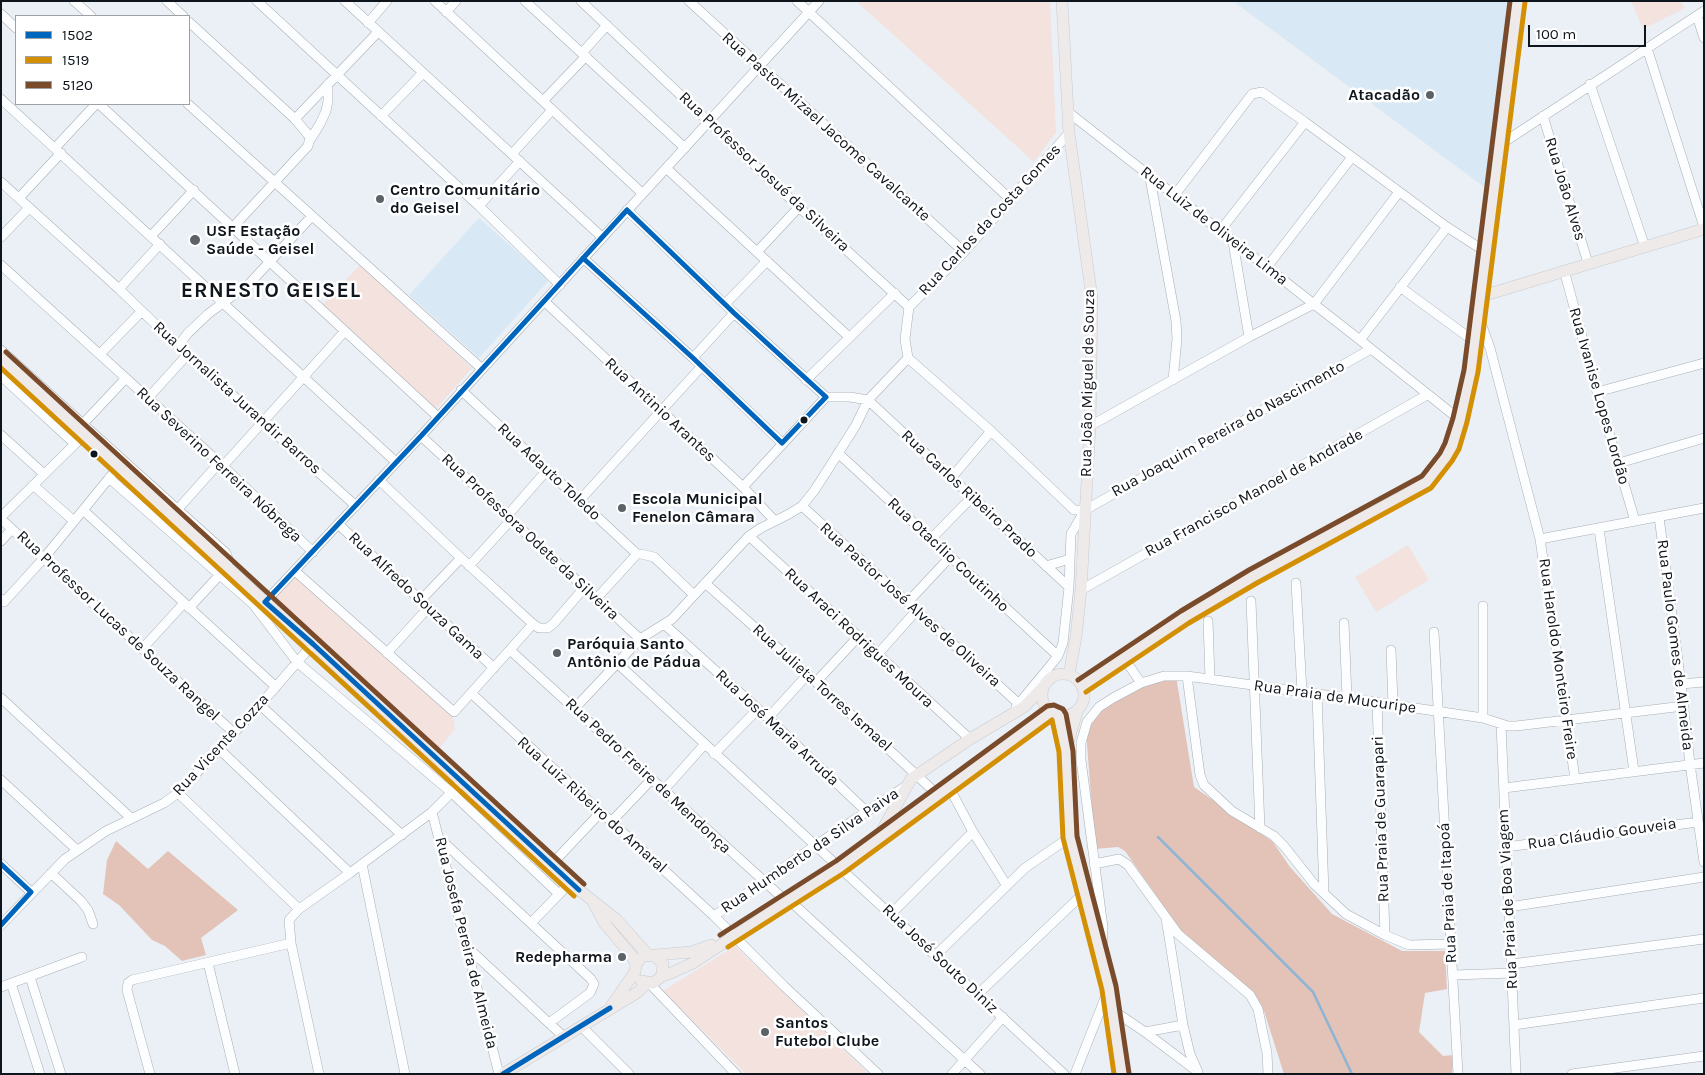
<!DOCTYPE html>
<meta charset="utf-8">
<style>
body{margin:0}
#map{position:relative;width:1705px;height:1075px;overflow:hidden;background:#eaf0f6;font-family:Karla,sans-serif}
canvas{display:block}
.frame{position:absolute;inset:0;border:2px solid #0e151c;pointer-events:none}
.legend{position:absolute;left:15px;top:15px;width:175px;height:90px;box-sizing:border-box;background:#fff;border:1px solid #9fa1a4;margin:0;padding:6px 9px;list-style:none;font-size:15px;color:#0e151c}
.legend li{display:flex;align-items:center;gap:10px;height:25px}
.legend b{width:25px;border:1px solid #9fa1a4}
.scale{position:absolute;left:1528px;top:25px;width:118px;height:22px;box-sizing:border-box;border:2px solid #0e151c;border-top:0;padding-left:6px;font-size:15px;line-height:18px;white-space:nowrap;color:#0e151c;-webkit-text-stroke:4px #fff;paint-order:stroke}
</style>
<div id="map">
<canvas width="1705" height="1075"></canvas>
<div class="frame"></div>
<ul class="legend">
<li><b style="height:6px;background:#0065bd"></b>1502</li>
<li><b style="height:6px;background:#d49004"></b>1519</li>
<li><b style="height:6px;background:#7a4b2a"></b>5120</li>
</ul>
<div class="scale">100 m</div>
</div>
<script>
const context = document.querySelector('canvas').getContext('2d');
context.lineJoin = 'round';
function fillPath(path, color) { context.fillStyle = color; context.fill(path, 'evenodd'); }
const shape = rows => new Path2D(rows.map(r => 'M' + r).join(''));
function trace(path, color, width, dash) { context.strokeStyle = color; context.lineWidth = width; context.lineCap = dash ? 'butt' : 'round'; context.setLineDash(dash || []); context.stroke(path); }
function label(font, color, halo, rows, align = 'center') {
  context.font = font + ' Karla,sans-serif'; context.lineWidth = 5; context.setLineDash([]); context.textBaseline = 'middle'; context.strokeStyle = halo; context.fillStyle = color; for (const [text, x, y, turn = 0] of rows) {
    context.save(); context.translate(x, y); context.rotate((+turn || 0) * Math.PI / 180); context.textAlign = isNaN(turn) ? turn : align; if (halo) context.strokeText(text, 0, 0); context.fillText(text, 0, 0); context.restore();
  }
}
fillPath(shape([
 [1233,1,1512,1,1487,189],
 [479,218,549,280,479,358,409,295]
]), '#d8e8f4');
fillPath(shape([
 [856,1,1050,1,1056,132,1034,162],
 [1631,1,1681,1,1685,8,1643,29],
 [360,265,472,368,435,410,322,305],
 [1408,545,1429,580,1376,612,1355,577],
 [295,575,452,716,454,720,455,729,436,752,272,601],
 [735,946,869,1074,746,1074,663,991]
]), '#f3e2dd');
fillPath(shape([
 [1176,676,1194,787,1273,842,1290,867,1332,914,1402,951,1445,951,1447,989,1425,993,1419,1032,1443,1056,1453,1055,1452,1074,1284,1074,1264,1011,1181,931,1125,851,1118,847,1095,849,1085,718,1111,697],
 [116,841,148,869,168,851,238,910,201,938,206,955,182,961,165,946,152,940,119,905,103,894,107,860]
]), '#e3c3b7');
trace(shape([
 [1158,837,1313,992,1352,1074]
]), '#8db4d4', 2.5);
const minor = shape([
 [74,1,91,16],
 [167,1,183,16],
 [257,1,479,206,560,285],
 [345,1,602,237],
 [435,1,642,193],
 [525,1,685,148],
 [581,1,799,207,909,307],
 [689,1,964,252],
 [797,1,1010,199],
 [446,12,456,1],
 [1,14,16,28],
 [1697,16,1704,38],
 [189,22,295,119,310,137,308,146,234,226],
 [368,23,387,1],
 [1647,48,1704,227],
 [582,53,607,25],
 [1590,84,1645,247],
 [1,99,396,462],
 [543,101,586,56],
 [99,104,438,417],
 [188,104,481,368],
 [1068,112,1360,340,1460,420],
 [381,116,423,73],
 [1543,116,1588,263],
 [295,119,378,32],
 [310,140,320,124,326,111,328,101,328,84],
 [1498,146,1704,11],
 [55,148,96,104],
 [512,154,552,110],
 [666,168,849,337],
 [1150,178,1176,321,1177,339,1173,380],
 [1,182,119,289,178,346,356,506],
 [1174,196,1252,94,1262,92,1305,122,1447,227,1486,252],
 [19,198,61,153],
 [479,206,520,161],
 [627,210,734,313,826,397,850,397,868,400,1069,587],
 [1220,231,1305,122],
 [151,236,194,190],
 [1,237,29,208],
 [1233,242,1249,337],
 [757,252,799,207],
 [583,258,693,358,782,443],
 [1,265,223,466,313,552],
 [1267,267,1352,157],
 [1564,270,1597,392,1635,521],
 [1400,287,1475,342],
 [119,289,160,244],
 [544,301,743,487,775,521],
 [725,304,767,261],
 [909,307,964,252,1069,133],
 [1478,315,1490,348,1540,539,1575,779],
 [1360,340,1447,227],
 [178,346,188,333,208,314,250,283,312,216],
 [1,350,226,553,228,559,227,567,189,608],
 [100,354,142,311],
 [693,358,734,313],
 [908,358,991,431,1074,510,1085,510,1371,349],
 [908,358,905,339,909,307],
 [1,376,75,444,85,435],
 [806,380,895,293],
 [461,390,637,554],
 [1597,392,1704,363],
 [148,398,188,354],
 [1090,426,1249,337,1314,304,1399,192],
 [80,427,126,378],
 [1,435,44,474],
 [421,436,640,639],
 [838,453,1058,656],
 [1619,463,1704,438],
 [223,466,345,331],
 [952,477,991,431],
 [109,478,253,604,297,662,452,793,559,894],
 [379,480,461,558,533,624,539,628,548,628,554,623,584,588],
 [33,485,74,521],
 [743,487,826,397],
 [580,500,702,366],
 [802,506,1019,704],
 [178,509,219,463],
 [83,510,276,687],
 [507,516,547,470],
 [1,517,75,444],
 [1659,517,1681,684,1690,764,1704,862],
 [1,519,234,733],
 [338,524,494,668],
 [1599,529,1634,771],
 [749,536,970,739],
 [931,539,973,496],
 [1540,539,1704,508],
 [1,541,12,529],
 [469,566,511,520],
 [1046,566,1070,559],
 [295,571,454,712,533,624],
 [705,583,816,682,938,795],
 [1296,583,1302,692],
 [1081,590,1427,395],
 [1,599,4,602,44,558,119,466],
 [596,599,637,554,641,554,654,557,694,595],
 [420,601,461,558],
 [1251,601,1260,828],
 [265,602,421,436,819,1],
 [908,602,950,557],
 [1483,606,1483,718],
 [1208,621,1210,679],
 [1344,623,1347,698],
 [665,625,768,718,866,811],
 [1434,632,1458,1074],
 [143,648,184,603],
 [510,650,787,902],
 [1391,650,1393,704],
 [387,653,428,608],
 [877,655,917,610],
 [1124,658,1141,683],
 [617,663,1064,1074],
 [1187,676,1200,775,1204,785,1232,811,1274,836,1284,846,1314,884,1346,914,1385,935,1409,945,1450,944],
 [816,682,858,637],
 [1681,684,1704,682],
 [471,693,714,916,784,986,878,1074],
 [1317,694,1324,893],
 [1,698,131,818],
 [1377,702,1385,935],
 [260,705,402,835],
 [1016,707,1050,666,1058,656,1063,643,1069,587,1071,534,1085,510],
 [575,708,640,639,672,619,749,536,761,528,789,514,802,506,814,491,827,471,856,425,868,400,908,358],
 [768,718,808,674],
 [1501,724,1516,1074],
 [219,749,350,873],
 [714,754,758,709],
 [1,780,77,850],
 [949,787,973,832,1007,886],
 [1504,788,1704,763],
 [663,791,704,745],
 [178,793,299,909],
 [432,812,499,1074],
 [611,822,651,780],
 [439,838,591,979,594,984,590,993,549,1023],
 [1506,847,1698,822],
 [1,864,31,892],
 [362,864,405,1074],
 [1094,864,1119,859,1128,865,1178,934,1250,995,1258,1009,1267,1053,1268,1074],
 [551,865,600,813],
 [51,873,81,901,88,910,93,924],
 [789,900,980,1074],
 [1509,907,1704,877],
 [891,914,973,832],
 [714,916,816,845,906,786],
 [1166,918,1183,1025,1190,1054,1198,1072],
 [532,922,571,882],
 [1,925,65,859,106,831,164,803,178,793,260,705,313,644],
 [466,946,564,1037],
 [1102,953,1103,927,1081,760,1081,743,1087,722,1099,707,1113,698,1141,683,1164,676,1187,676,1347,698,1483,718,1508,726,1516,726,1684,706],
 [936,955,1025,868,1070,837],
 [208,963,235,1074],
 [1512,964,1704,939],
 [1453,975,1512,973],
 [30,977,61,1074],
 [11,983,40,1074],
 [650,984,736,1074],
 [1,987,82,957],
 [978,994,1085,892],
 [1114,1011,1145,1032,1198,1072],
 [1514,1025,1704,998],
 [581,1026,629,1074],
 [1145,1032,1183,1025],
 [150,1074,127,990,128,983,132,980,291,943],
 [319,1074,291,943,289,920,299,909,350,873,432,812,462,782],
 [952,1074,1003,1017],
 [1075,1074,1109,988],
 [1572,1074,1704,1056]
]);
const major = shape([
 [1062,1,1069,133,1092,298,1090,426,1081,590,1076,637,1069,675],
 [1479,297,1704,229],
 [1,358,265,602,313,644,452,772,517,833,579,890,616,919,648,955],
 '1042 695a21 21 0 1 1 42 0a21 21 0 1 1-42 0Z',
 [1082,686,1185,617,1253,576,1405,495,1427,482,1446,457,1452,446,1460,420,1471,371,1518,1],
 [1059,715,1066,751,1070,837,1109,988,1122,1074],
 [1066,749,1078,709],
 [879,836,911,779,970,739,1024,707,1044,686],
 [594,904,605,924,631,955,636,964],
 [662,976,671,973,693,963,840,867,1051,712],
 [641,981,653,983,662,976,663,964,655,956],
 [612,1005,635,972,636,964,643,956,692,952,711,945],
 [503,1074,638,992,647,983]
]);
trace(minor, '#a8afb4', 10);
trace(major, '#c8cbce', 12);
trace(minor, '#fcfdfe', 9);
trace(major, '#eeeae9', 11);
trace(shape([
 [627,210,734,313,826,397],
 [583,258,693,358,782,443],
 [782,443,826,397],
 [265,602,421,436,627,210],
 [265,602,313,644,579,890],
 [1,864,31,892],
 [1,925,31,892],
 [503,1074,610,1008]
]), '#0065bd', 5);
trace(shape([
 [1,368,574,896],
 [1086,692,1189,623,1257,583,1431,488,1452,461,1459,449,1467,422,1478,372,1525,2],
 [728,947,844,873,1052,720,1059,752,1063,838,1102,990,1114,1074]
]), '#d49004', 5);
trace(shape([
 [6,352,584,884],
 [1078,680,1181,611,1249,570,1422,476,1440,453,1445,443,1453,418,1464,370,1510,1],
 [720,935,836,861,1047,706,1054,705,1063,709,1066,714,1073,751,1077,836,1116,986,1129,1073]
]), '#7a4b2a', 5);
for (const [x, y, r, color] of [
 [1430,95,5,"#5b6268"],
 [380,199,5,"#5b6268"],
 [195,240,6,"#5b6268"],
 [804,420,4.5,"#0e151c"],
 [94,454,4.5,"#0e151c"],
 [622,508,5,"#5b6268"],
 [557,653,5,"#5b6268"],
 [622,957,5,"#5b6268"],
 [765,1032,5,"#5b6268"]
]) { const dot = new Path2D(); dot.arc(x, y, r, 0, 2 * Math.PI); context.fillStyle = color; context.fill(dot); trace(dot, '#fff', 2); }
label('bold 16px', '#0e151c', '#fff', [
 ["Atacadão",1420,95,"right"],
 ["Centro Comunitário",390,190],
 ["do Geisel",390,208],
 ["USF Estação",206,231],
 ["Saúde - Geisel",206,249],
 ["Escola Municipal",632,499],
 ["Fenelon Câmara",632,517],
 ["Paróquia Santo",567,644],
 ["Antônio de Pádua",567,662],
 ["Redepharma",612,957,"right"],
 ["Santos",775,1023],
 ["Futebol Clube",775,1041]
], 'left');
label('16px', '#0e151c', '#fff', [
 ["Rua Pastor Mizael Jacome Cavalcante",826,127,42],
 ["Rua Professor Josué da Silveira",764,172,43],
 ["Rua João Alves",1565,189,73],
 ["Rua Carlos da Costa Gomes",990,220,-47],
 ["Rua Luiz de Oliveira Lima",1214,226,38],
 ["Rua João Miguel de Souza",1088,383,-89],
 ["Rua Ivanise Lopes Lordão",1599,396,74],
 ["Rua Jornalista Jurandir Barros",237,398,42],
 ["Rua Antinio Arantes",660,410,43],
 ["Rua Joaquim Pereira do Nascimento",1228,429,-29],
 ["Rua Severino Ferreira Nóbrega",219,465,43],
 ["Rua Adauto Toledo",549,472,43],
 ["Rua Francisco Manoel de Andrade",1254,493,-29],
 ["Rua Carlos Ribeiro Prado",969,494,43],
 ["Rua Professora Odete da Silveira",530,537,43],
 ["Rua Otacílio Coutinho",948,555,43],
 ["Rua Alfredo Souza Gama",416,596,43],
 ["Rua Pastor José Alves de Oliveira",910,605,42],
 ["Rua Professor Lucas de Souza Rangel",118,626,43],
 ["Rua Araci Rodrigues Moura",859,638,43],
 ["Rua Paulo Gomes de Almeida",1675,645,83],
 ["Rua Haroldo Monteiro Freire",1558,659,82],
 ["Rua Julieta Torres Ismael",822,688,42],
 ["Rua Praia de Mucuripe",1335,697,8],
 ["Rua José Maria Arruda",777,728,43],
 ["Rua Vicente Cozza",221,745,-47],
 ["Rua Pedro Freire de Mendonça",648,776,43],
 ["Rua Luiz Ribeiro do Amaral",592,805,42],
 ["Rua Praia de Guarapari",1381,819,-92],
 ["Rua Cláudio Gouveia",1602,834,-8],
 ["Rua Humberto da Silva Paiva",810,851,-34],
 ["Rua Praia de Itapoá",1448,893,-93],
 ["Rua Praia de Boa Viagem",1508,899,-93],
 ["Rua Josefa Pereira de Almeida",466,943,76],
 ["Rua José Souto Diniz",940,959,43]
]);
context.letterSpacing = '1px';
label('bold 21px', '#0e151c', '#fff', [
 ["ERNESTO GEISEL",271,291]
]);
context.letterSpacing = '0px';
</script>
